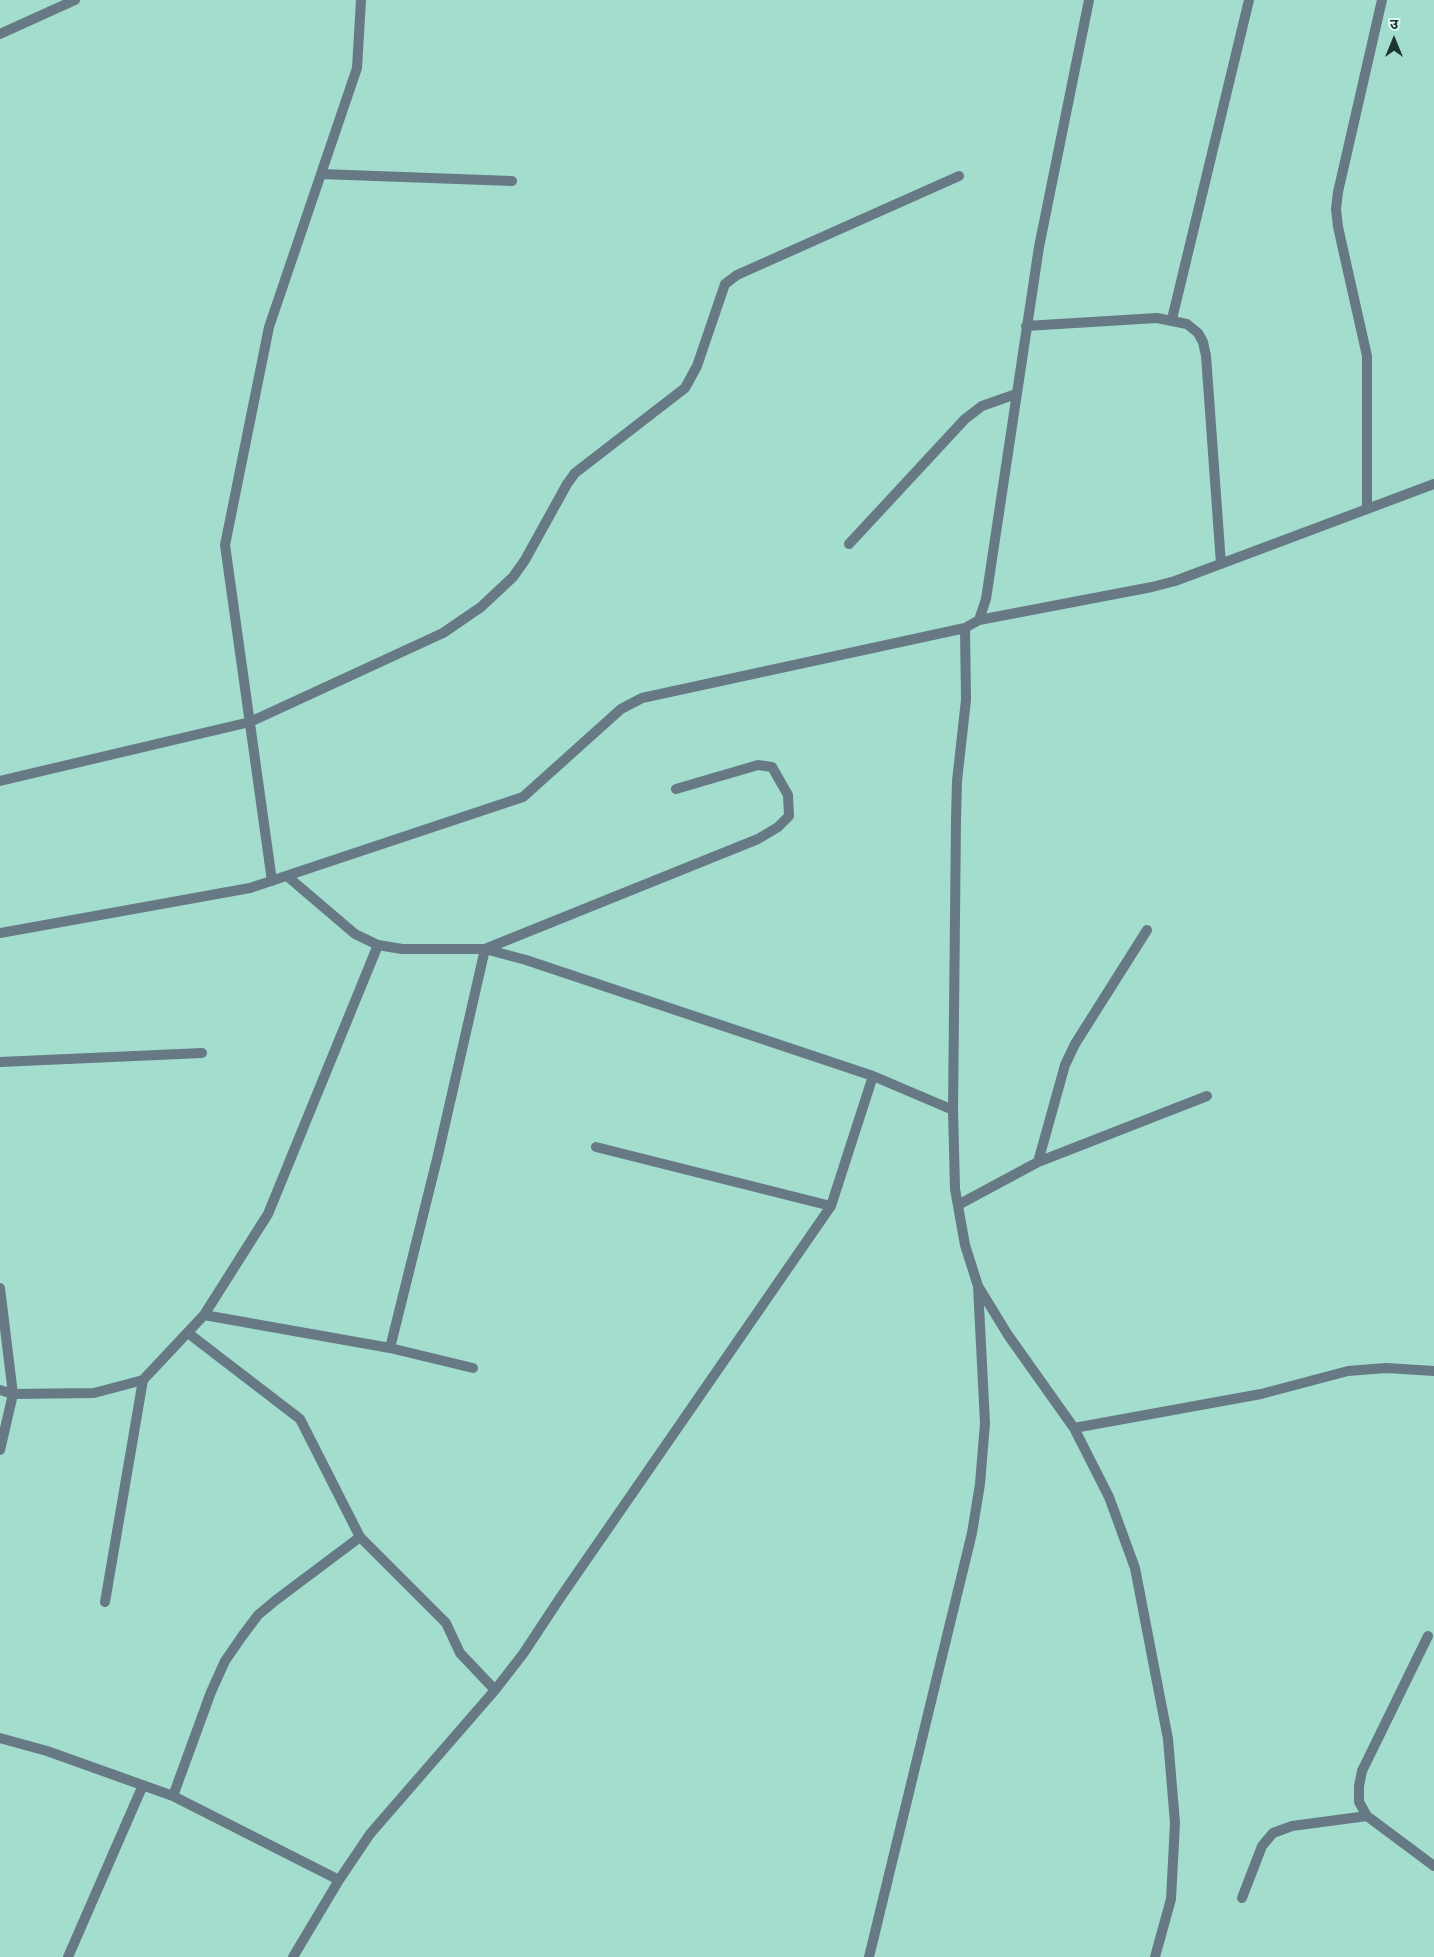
<!DOCTYPE html>
<meta charset="utf-8">
<style>
body{margin:0}
#map{position:relative;width:1434px;height:1957px;overflow:hidden;background:#a2ddce;font-family:Figtree,"Noto Sans Devanagari",sans-serif}
canvas{display:block}
.north{position:absolute;left:1369px;top:15px;width:50px;height:50px;-webkit-text-stroke:4px #daf7ef;paint-order:stroke;rotate:0deg;font-size:14px;font-weight:700;line-height:20px;text-align:center;color:#1d352f}
.north::after{content:'';display:block;margin:auto;width:18px;height:22px;background:#1d352f;clip-path:polygon(50% 0,100% 100%,50% 72%,0 100%)}
</style>
<div id="map">
<canvas width="1434" height="1957"></canvas>
<div class="north">उ</div>
</div>
<script>
const context = document.querySelector('canvas').getContext('2d');
context.lineJoin = 'round';
const shape = rows => new Path2D(rows.map(r => 'M' + r).join(''));
function trace(path, color, width, dash) { context.strokeStyle = color; context.lineWidth = width; context.lineCap = dash ? 'butt' : 'round'; context.setLineDash(dash || []); context.stroke(path); }
trace(shape([
 [0,34,75,0],
 [321,174,512,181],
 [1172,319,1249,0],
 [1026,326,1157,318,1187,324,1198,333,1203,342,1206,356,1221,564],
 [1367,509,1367,356,1338,227,1336,209,1338,192,1382,0],
 [849,544,965,419,982,406,1016,394],
 [979,620,1152,587,1175,581,1434,484],
 [965,628,966,700,957,781,956,820,953,1110,955,1189,965,1245,978,1286,1008,1335,1074,1428,1109,1497,1135,1568,1168,1739,1175,1823,1171,1899,1155,1957],
 [0,781,250,722,443,633,481,607,513,577,525,560,567,484,575,473,685,388,697,366,725,284,737,275,959,176],
 [287,876,355,934,378,945,402,949,485,949,526,960,873,1076,953,1110],
 [272,881,225,545,269,327,357,68,361,0],
 [0,933,250,888,523,797,621,709,642,698,965,628,979,620,986,599,1039,247,1089,0],
 [0,1062,202,1053],
 [596,1147,831,1206],
 [1038,1162,1065,1065,1075,1044,1147,930],
 [958,1205,1038,1162,1207,1096],
 [0,1288,13,1394,0,1450],
 [204,1315,390,1348,438,1155,485,949,758,839,778,827,789,816,788,795,772,767,758,765,676,789],
 [188,1333,300,1419,360,1537,446,1623,460,1653,495,1690],
 [390,1348,473,1368],
 [0,1390,13,1394,94,1393,143,1380,204,1315,268,1214,378,945],
 [1074,1428,1261,1394,1348,1371,1386,1368,1434,1371],
 [105,1602,143,1380],
 [1428,1636,1362,1771,1359,1786,1359,1802,1367,1816,1434,1866],
 [0,1738,47,1751,173,1796,339,1880],
 [173,1796,211,1692,225,1661,243,1635,258,1615,276,1600,360,1537],
 [1242,1898,1262,1846,1273,1833,1292,1826,1367,1816],
 [68,1957,143,1785],
 [293,1957,339,1880,370,1834,495,1690,523,1654,560,1598,831,1206,873,1076],
 [869,1957,972,1533,980,1484,985,1423,978,1286]
]), '#667985', 10);
</script>
